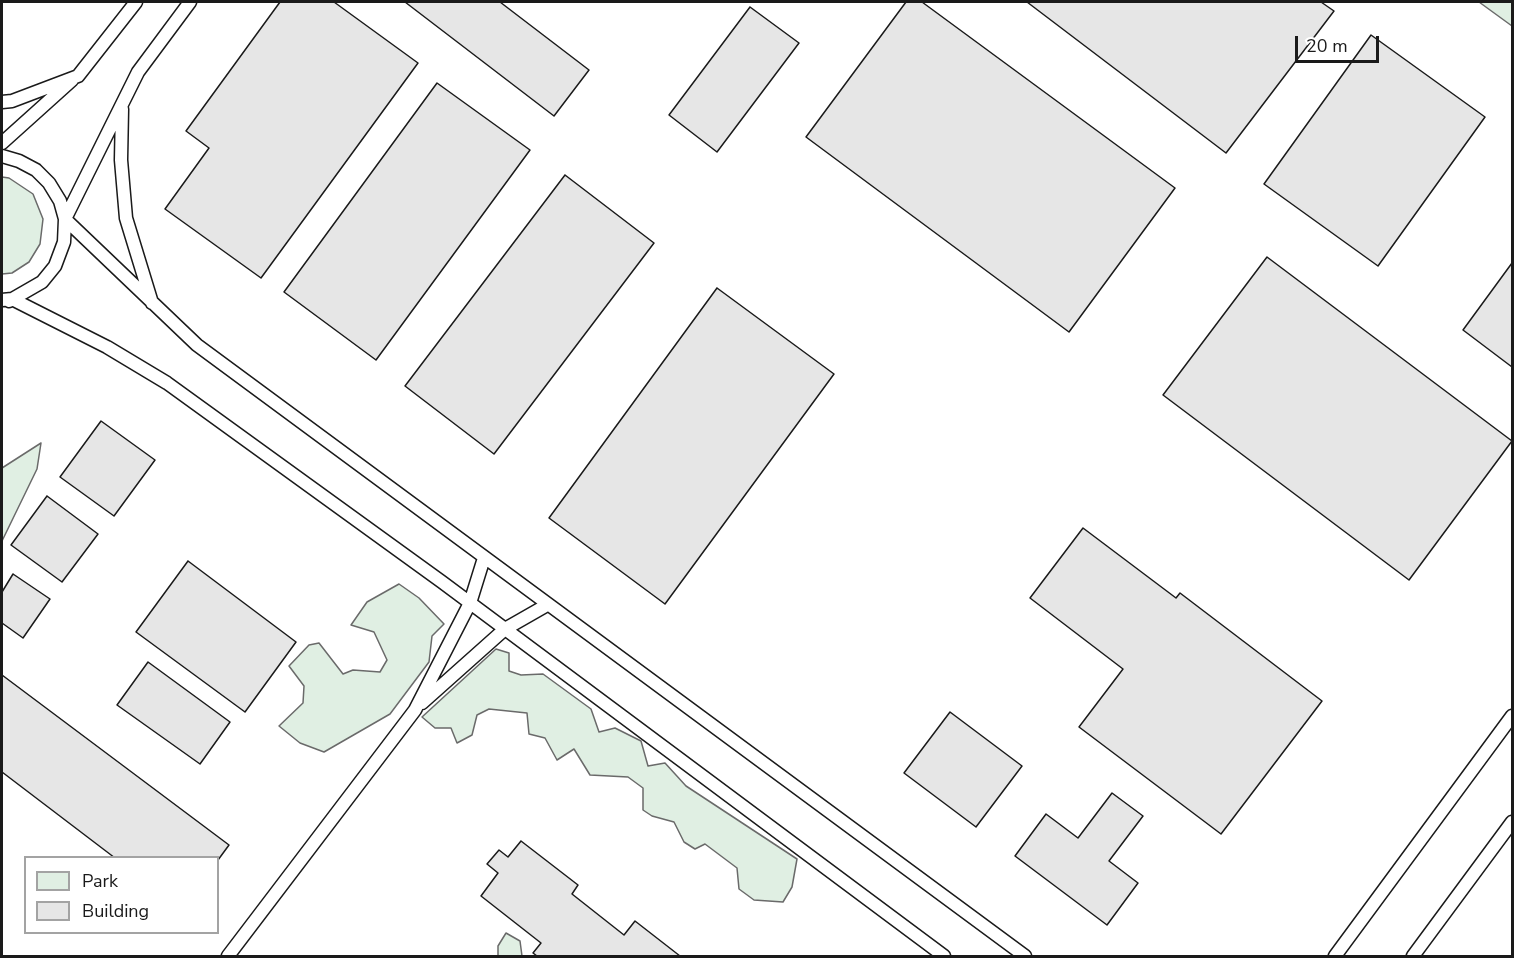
<!DOCTYPE html>
<style>
body{margin:0}
#map{position:relative;width:1514px;height:958px;overflow:hidden;background:#fff;font-family:"Nunito Sans",sans-serif}
canvas{display:block}
.frame{position:absolute;inset:0;border:3px solid #1a1a1a;pointer-events:none}
.legend{position:absolute;left:24px;top:856px;width:195px;height:78px;box-sizing:border-box;background:#fff;border:2px solid #a3a3a3;margin:0;padding:8px 10px;list-style:none;font-size:18px;color:#1a1a1a}
.legend li{display:flex;align-items:center;gap:12px;height:30px}
.legend b{width:30px;border:2px solid #a3a3a3}
.scale{position:absolute;left:1295px;top:36px;width:84px;height:27px;box-sizing:border-box;border:3px solid #1a1a1a;border-top:0;padding-left:8px;font-size:18px;line-height:21px;white-space:nowrap;color:#1a1a1a;-webkit-text-stroke:4px #fff;paint-order:stroke}
</style>
<div id="map">
<canvas width="1514" height="958"></canvas>
<div class="frame"></div>
<ul class="legend">
<li><b style="height:16px;background:#e0efe3"></b>Park</li>
<li><b style="height:16px;background:#e6e6e6"></b>Building</li>
</ul>
<div class="scale">20 m</div>
</div>
<script>
const context = document.querySelector('canvas').getContext('2d');
context.lineJoin = 'round';
function fillPath(path, color) { context.fillStyle = color; context.fill(path, 'evenodd'); }
const shape = rows => new Path2D(rows.map(r => 'M' + r).join(''));
function trace(path, color, width, dash) { context.strokeStyle = color; context.lineWidth = width; context.lineCap = dash ? 'butt' : 'round'; context.setLineDash(dash || []); context.stroke(path); }
const green = shape([
 [1479,2,1512,2,1512,26,1479,2],
 [2,177,9,178,33,194,43,219,40,244,29,262,12,273,2,274,2,177],
 [41,443,37,469,2,541,2,468,41,443],
 [399,584,419,598,444,624,432,636,429,662,390,714,324,752,300,743,279,726,303,703,304,686,289,666,309,645,319,643,343,674,353,670,380,672,387,660,374,632,351,625,367,602,399,584],
 [496,649,509,653,509,671,521,675,543,674,591,709,599,732,615,728,641,741,648,766,665,763,686,786,797,859,792,887,783,902,754,900,739,889,737,868,705,844,695,849,684,842,674,822,652,816,643,810,643,788,628,777,590,775,574,749,557,760,545,738,529,734,527,713,489,709,477,715,472,735,457,743,451,728,435,728,422,717,496,649],
 [506,933,520,941,522,956,498,956,498,946,506,933]
]);
fillPath(green, '#e0efe3');
trace(green, '#6a6a6a', 1.5);
const building = shape([
 [280,2,334,2,418,63,261,278,165,209,209,148,186,131,280,2],
 [405,2,500,2,589,70,554,116,405,2],
 [906,2,922,2,1175,188,1069,332,806,137,906,2],
 [1027,2,1321,2,1334,11,1226,153,1027,2],
 [750,7,799,43,717,152,669,115,750,7],
 [1371,35,1485,117,1378,266,1264,184,1371,35],
 [437,83,530,150,376,360,284,292,437,83],
 [565,175,654,243,494,454,405,386,565,175],
 [1267,257,1512,441,1409,580,1163,395,1267,257],
 [1512,263,1512,367,1463,330,1512,263],
 [717,288,834,374,665,604,549,518,717,288],
 [101,421,155,460,114,516,60,477,101,421],
 [47,496,98,534,62,582,11,545,47,496],
 [1083,528,1176,598,1180,593,1322,701,1221,834,1079,727,1123,669,1030,598,1083,528],
 [188,561,296,642,245,712,136,632,188,561],
 [13,574,50,599,23,638,2,623,2,592,13,574],
 [148,662,230,722,200,764,117,705,148,662],
 [2,675,229,845,218,860,218,858,115,858,2,772,2,675],
 [950,712,1022,766,976,827,904,773,950,712],
 [1112,793,1143,816,1109,861,1138,883,1107,925,1015,856,1046,814,1078,838,1112,793],
 [521,841,578,885,572,894,624,935,635,921,680,956,537,956,533,953,541,943,481,896,498,873,487,864,499,850,508,857,521,841]
]);
fillPath(building, '#e6e6e6');
trace(building, '#1a1a1a', 1.5);
const lane = shape([
 [2,102,12,101,78,76,136,2],
 [122,109,121,160,126,218,152,303],
 [2,143,72,80],
 [2,156,19,161,36,170,49,183,60,201,65,219,197,345,1025,956],
 [2,300,12,299,107,347,167,383,442,582,944,956],
 [9,301,42,282,55,266,64,242,65,219,138,72,190,2],
 [422,703,505,629,547,605],
 [228,956,415,710,470,603,484,558],
 [1335,956,1512,716],
 [1413,956,1512,822]
]);
trace(lane, '#1a1a1a', 15);
trace(lane, '#fff', 12);
</script>
